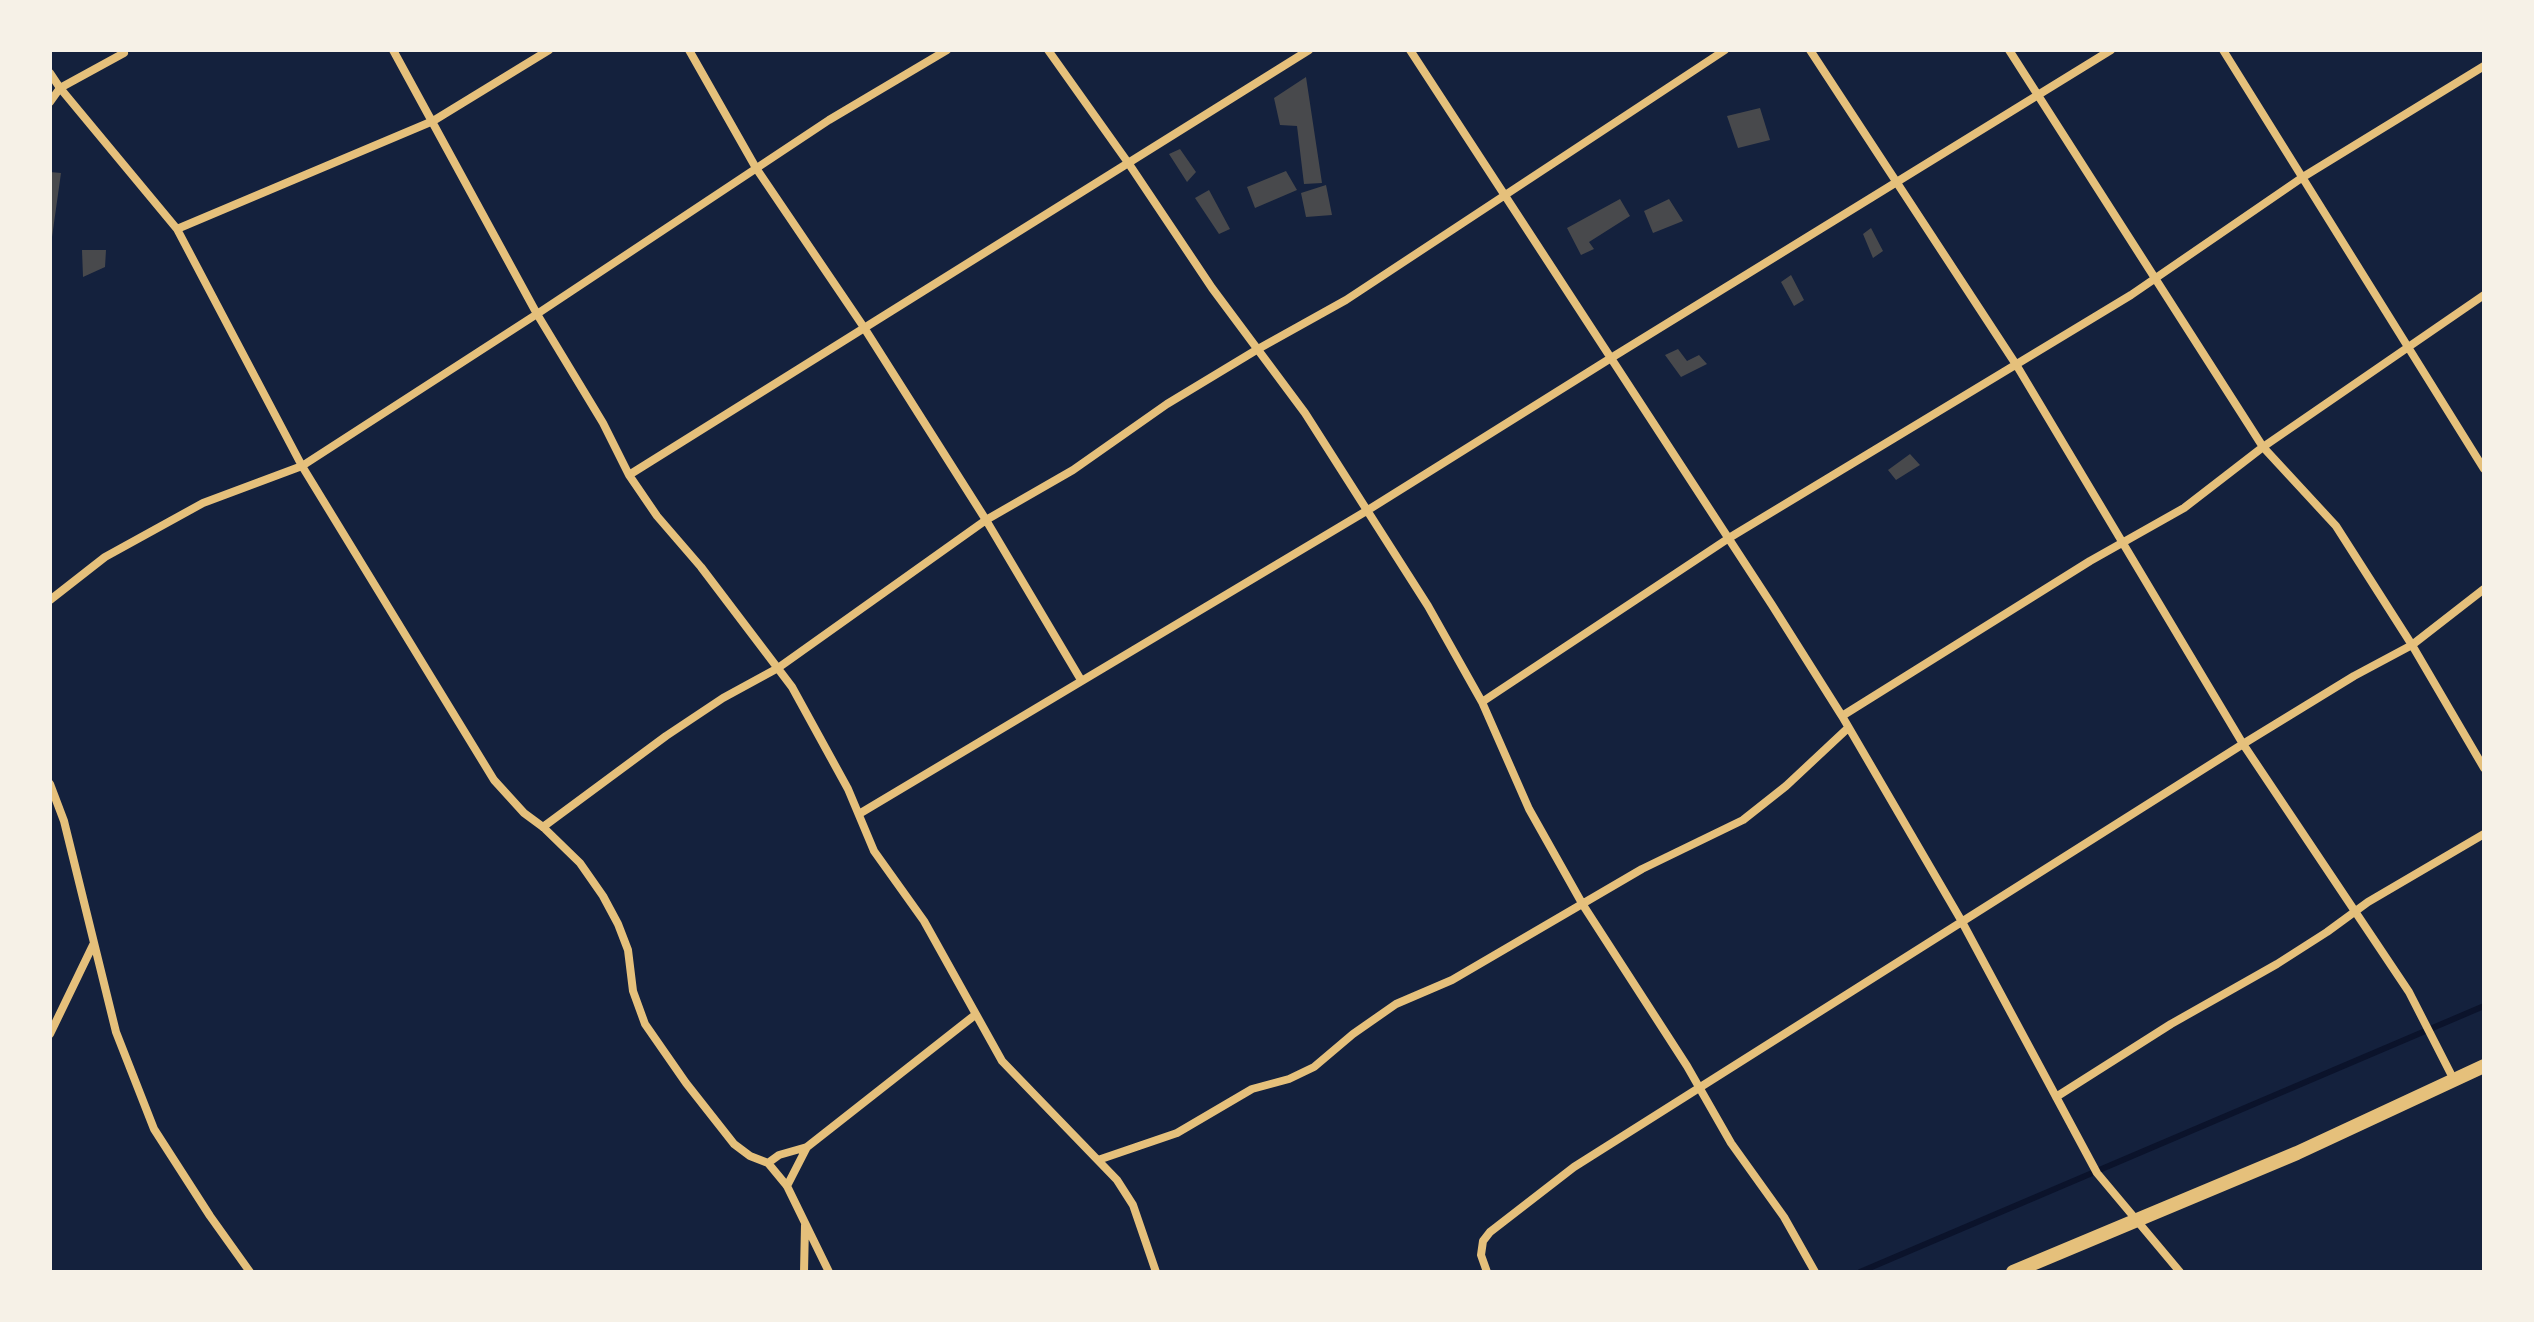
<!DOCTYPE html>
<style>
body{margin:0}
#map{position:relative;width:2534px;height:1322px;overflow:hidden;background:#14213d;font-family:"Libre Baskerville",serif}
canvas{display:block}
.frame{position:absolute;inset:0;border:52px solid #f6f1e7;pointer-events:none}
</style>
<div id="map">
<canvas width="2534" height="1322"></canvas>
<div class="frame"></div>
</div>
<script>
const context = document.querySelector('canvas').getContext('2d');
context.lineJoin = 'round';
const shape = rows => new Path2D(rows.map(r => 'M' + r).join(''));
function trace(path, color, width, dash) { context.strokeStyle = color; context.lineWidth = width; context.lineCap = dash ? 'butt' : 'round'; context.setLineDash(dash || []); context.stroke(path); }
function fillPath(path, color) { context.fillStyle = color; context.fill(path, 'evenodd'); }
trace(shape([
 [1860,1272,2484,1006]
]), '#0b132b', 6);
fillPath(shape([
 [1306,77,1322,183,1304,184,1297,126,1280,125,1274,98],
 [1760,108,1770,140,1738,148,1727,116],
 [1180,149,1196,172,1187,182,1169,154],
 [1286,171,1297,190,1255,208,1247,187],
 [50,172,61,173,52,237,50,237],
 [1326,185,1332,215,1306,217,1301,193],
 [1209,190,1230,229,1219,234,1195,198],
 [1620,199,1630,216,1589,242,1594,249,1581,255,1567,228],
 [1669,199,1683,221,1653,233,1644,211],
 [1871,228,1883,251,1873,258,1863,234],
 [82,250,106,250,105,267,83,277],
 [1791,275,1804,300,1794,306,1781,282],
 [1678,349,1687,361,1699,355,1707,364,1681,377,1665,355],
 [1910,454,1920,465,1896,480,1888,470]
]), '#48494c');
trace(shape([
 [689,50,756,168,863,326,986,520,1081,680],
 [947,50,829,120,537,314,603,423,629,475,657,516,701,567,792,687,848,789,874,851,924,921,1002,1061,1117,1180,1133,1205,1156,1272],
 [1048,50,1129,164,1212,288,1305,413,1428,606,1482,702,1529,809,1583,905,1687,1066,1731,1143,1784,1217,1815,1272],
 [1410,50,1772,605,1842,716,1961,920,2097,1173,2180,1272],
 [1810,50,2017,366,2243,744,2409,992,2454,1080],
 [2009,50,2263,447,2336,526,2412,645,2484,768],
 [2223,50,2484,469],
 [50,73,60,88,124,53],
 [50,102,60,88,177,229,302,466,537,314,393,50],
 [177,229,433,121,549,50],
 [629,475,1309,50],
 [50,600,105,557,203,503,302,466,494,780,524,813,543,827,580,863,603,896,618,924,628,950,633,991,645,1024,686,1083,734,1144,750,1156,768,1163,787,1186,829,1272],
 [1482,702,1729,538,2131,295,2303,177,2484,66],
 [1842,716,2090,561,2184,508,2263,447,2484,295],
 [50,784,64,821,116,1032,154,1129,210,1216,250,1272],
 [859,814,1368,510,1611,358,2111,50],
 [543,827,666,736,723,698,778,668,986,520,1073,470,1167,404,1258,349,1346,300,1725,50],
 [50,1034,93,945],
 [2056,1097,2171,1024,2277,964,2327,932,2368,902,2484,834],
 [1098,1160,1177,1133,1252,1089,1289,1079,1314,1067,1353,1034,1396,1004,1452,980,1642,869,1743,820,1786,786,1848,728],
 [768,1163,779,1155,807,1147,975,1015],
 [787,1186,807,1147],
 [804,1272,805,1225],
 [1487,1272,1481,1255,1483,1241,1490,1232,1574,1167,2243,744,2354,676,2412,645,2484,589]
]), '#e5c07b', 8);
trace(shape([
 [2013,1272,2297,1153,2484,1066]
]), '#e5c07b', 14);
</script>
